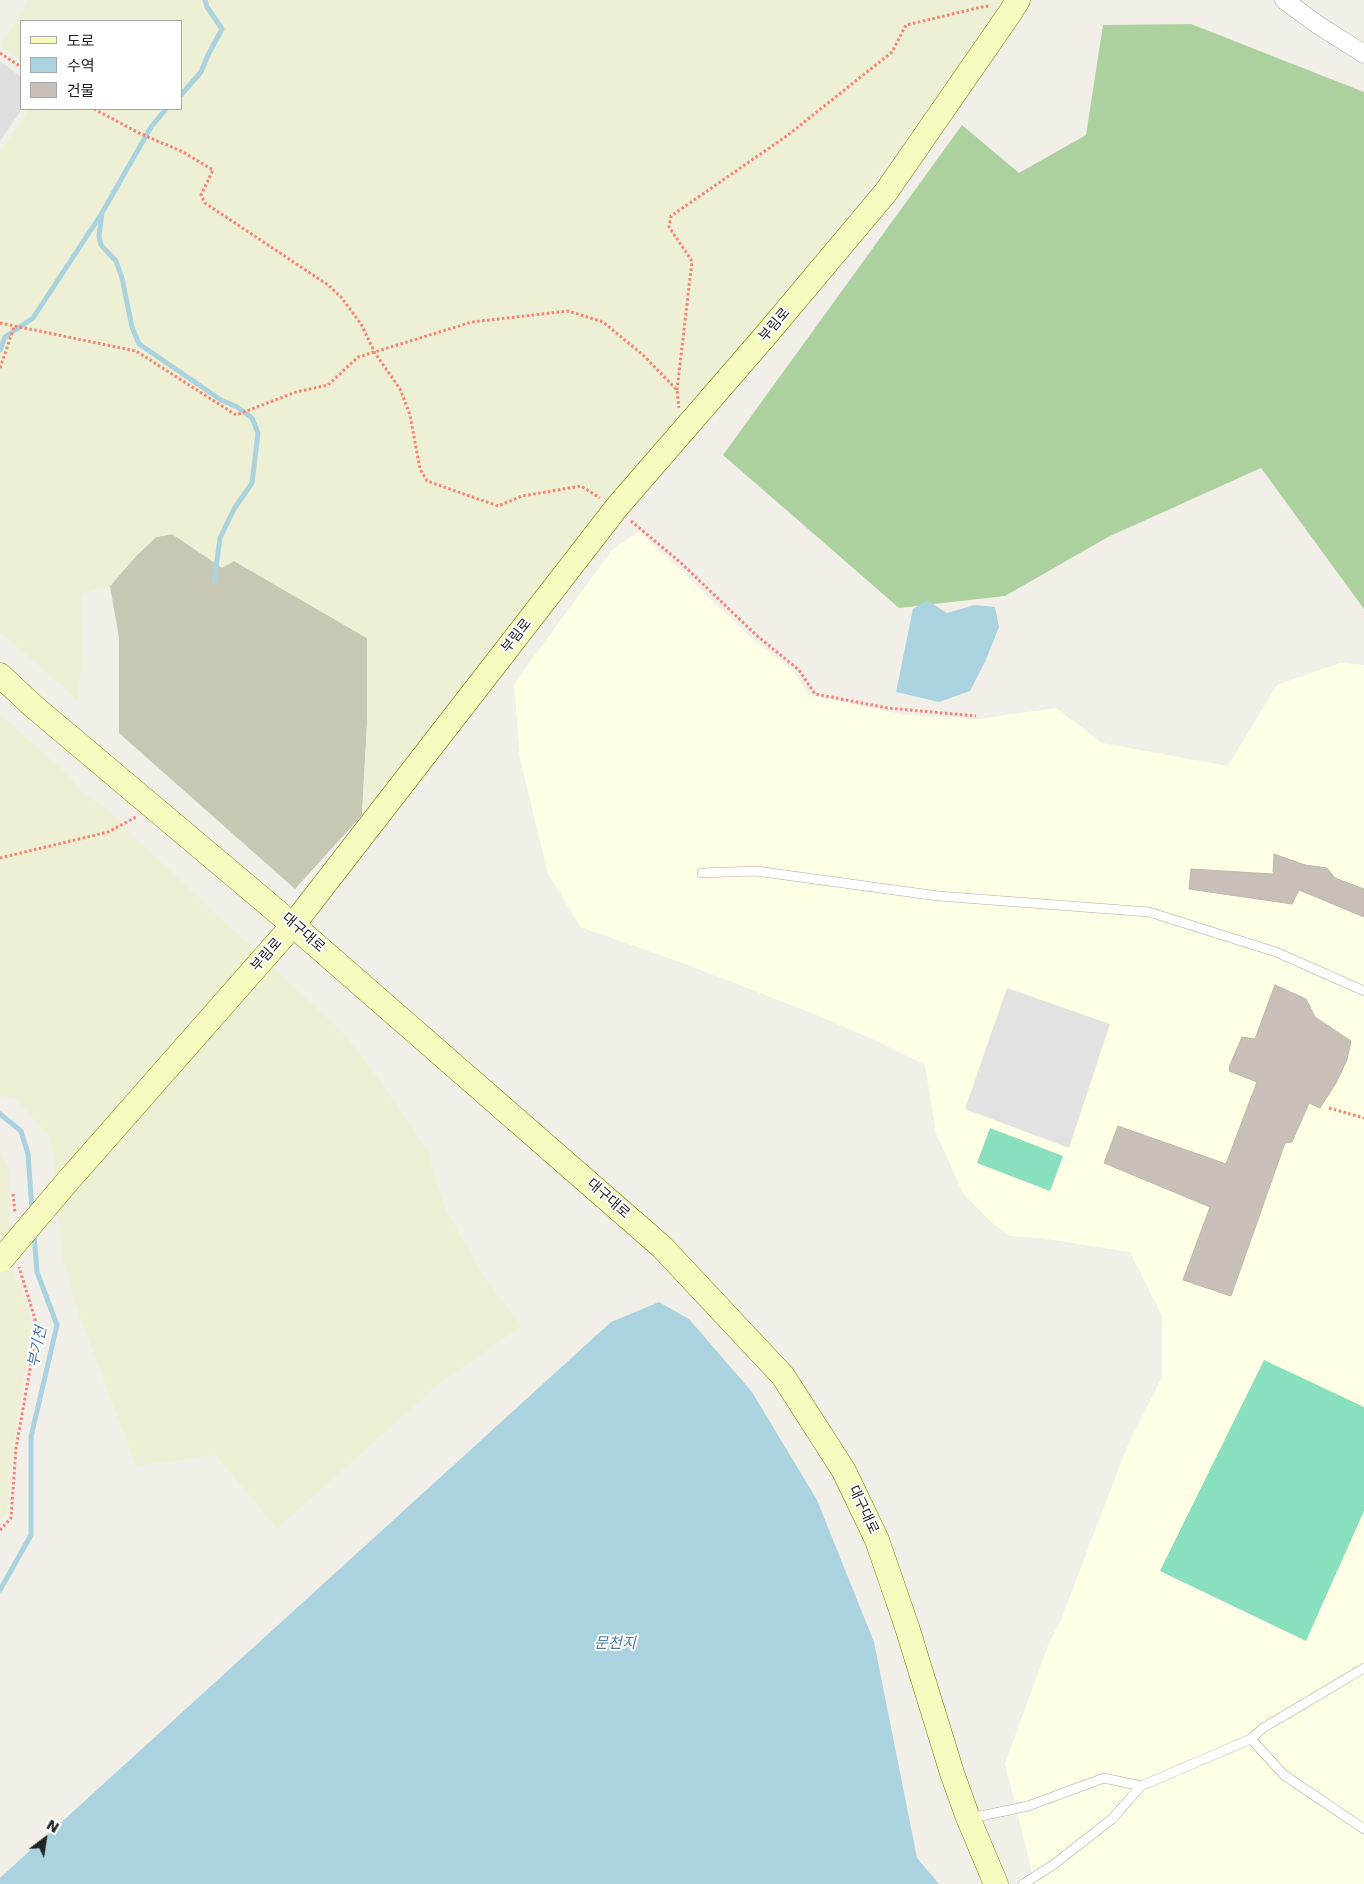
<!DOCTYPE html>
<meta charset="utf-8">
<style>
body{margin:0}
#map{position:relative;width:1364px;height:1884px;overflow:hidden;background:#f2efe9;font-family:"DejaVu Sans","Noto Sans KR",sans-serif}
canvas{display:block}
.legend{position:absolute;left:20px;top:20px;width:162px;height:90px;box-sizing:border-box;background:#fff;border:1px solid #a7a7a7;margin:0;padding:6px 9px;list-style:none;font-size:15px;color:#222}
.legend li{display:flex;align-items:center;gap:10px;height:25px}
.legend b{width:25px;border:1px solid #a7a7a7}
.north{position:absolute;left:20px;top:1814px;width:50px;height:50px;-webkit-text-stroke:4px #fff;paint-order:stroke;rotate:31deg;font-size:14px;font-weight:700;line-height:20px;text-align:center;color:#222}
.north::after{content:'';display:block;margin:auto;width:18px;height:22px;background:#222;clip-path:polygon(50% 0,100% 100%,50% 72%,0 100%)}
</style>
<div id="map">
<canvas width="1364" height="1884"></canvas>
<ul class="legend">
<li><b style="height:6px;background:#f7fabf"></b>도로</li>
<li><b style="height:14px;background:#aad3df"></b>수역</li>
<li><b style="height:14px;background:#c7bfb8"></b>건물</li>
</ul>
<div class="north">N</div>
</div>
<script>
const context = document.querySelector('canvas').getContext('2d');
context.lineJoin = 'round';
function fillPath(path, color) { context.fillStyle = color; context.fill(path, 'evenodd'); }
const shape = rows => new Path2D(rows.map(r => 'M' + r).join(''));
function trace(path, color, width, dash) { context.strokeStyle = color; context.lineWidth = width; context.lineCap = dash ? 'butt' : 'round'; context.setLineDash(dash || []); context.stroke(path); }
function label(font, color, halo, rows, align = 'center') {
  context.font = font + ' "DejaVu Sans","Noto Sans KR",sans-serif'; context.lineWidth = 4; context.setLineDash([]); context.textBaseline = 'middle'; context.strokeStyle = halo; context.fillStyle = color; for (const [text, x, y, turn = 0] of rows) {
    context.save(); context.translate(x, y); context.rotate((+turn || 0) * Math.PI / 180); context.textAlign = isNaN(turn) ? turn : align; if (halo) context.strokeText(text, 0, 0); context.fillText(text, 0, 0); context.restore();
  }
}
fillPath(shape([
 [0,61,21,77,22,109,0,141]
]), '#e0dfdf');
fillPath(shape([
 [640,531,748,635,793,671,809,695,906,715,978,719,1056,708,1102,743,1228,766,1277,685,1340,663,1364,665,1364,1884,1035,1884,1005,1764,1049,1643,1061,1620,1125,1452,1162,1377,1162,1316,1130,1252,1040,1238,1009,1236,989,1220,963,1193,936,1133,925,1065,877,1041,814,1014,688,965,581,927,548,874,520,759,514,684,612,550]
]), '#ffffe5');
fillPath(shape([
 [172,534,186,543,234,561,367,638,367,724,362,815,295,889,119,733,119,638,110,586,136,556,156,537]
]), '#c7c7b4');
fillPath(shape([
 [29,0,1006,0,1001,11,874,182,769,319,620,492,362,815,367,724,367,638,234,561,222,568,172,534,156,537,136,556,110,586,82,594,83,646,78,700,0,632,0,152,29,109,181,109,181,21,21,21,21,61,0,46],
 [0,714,66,773,84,794,110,811,129,832,345,1035,380,1081,427,1150,446,1210,490,1286,522,1326,440,1383,277,1529,216,1455,136,1466,75,1304,62,1255,51,1139,16,1099,0,1096],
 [0,1150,9,1171,12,1266,32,1322,14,1446,7,1513,0,1521]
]), '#eef0d5');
fillPath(shape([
 [1191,24,1364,92,1364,609,1261,468,1108,537,1005,596,899,608,723,455,962,125,1019,173,1086,135,1103,25]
]), '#add19e');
fillPath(shape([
 [990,1128,1063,1156,1050,1191,977,1163],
 [1264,1360,1364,1407,1364,1511,1306,1641,1160,1571]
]), '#88e0be');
fillPath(shape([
 [1007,988,1110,1024,1069,1148,965,1109]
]), '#e2e2e2');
fillPath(shape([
 [927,600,947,613,974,605,995,607,999,627,985,662,970,691,939,702,896,692,913,609],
 [659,1302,689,1319,752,1392,817,1500,874,1642,917,1858,939,1884,0,1884,0,1878,611,1322]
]), '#aad3df');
trace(shape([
 [181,95,201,72,208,55,222,29,207,7,205,0],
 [102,213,99,236,101,245,116,261,122,278,132,327,139,344,221,400,237,407,252,418,258,433,252,483,234,509,220,538,214,582],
 [0,350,5,337,33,318,102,213,151,127,166,109],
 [0,1114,21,1131,28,1154,32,1210],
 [0,1590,31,1535,31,1437,57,1325,37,1272,34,1233]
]), '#aad3df', 5);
const building = shape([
 [1274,854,1305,865,1327,868,1335,878,1364,889,1364,917,1299,890,1292,904,1189,889,1191,869,1273,874,1274,854],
 [1275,985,1306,999,1315,1017,1351,1041,1347,1060,1336,1083,1320,1108,1309,1103,1292,1142,1285,1143,1231,1296,1183,1280,1210,1207,1104,1163,1118,1126,1226,1164,1257,1082,1229,1071,1230,1065,1242,1037,1255,1039,1275,985]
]);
fillPath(building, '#c7bfb8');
trace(building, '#c4b6ab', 1);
const lane = shape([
 [702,873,756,871,938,896,1149,912,1276,952,1364,991],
 [1251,1739,1284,1775,1364,1829],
 [1141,1786,1251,1739,1263,1728,1364,1668],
 [969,1815,981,1816,1028,1806,1104,1778,1141,1786,1112,1819,1053,1865,1023,1884]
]);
const street = shape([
 [1284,0,1318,25,1364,54]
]);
const secondary = shape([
 [0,675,33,706,293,925,662,1247,783,1376,844,1471,877,1540,907,1627,952,1773,967,1815,996,1884],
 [67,1182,293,925,617,507,766,335,886,192,1010,13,1018,0]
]);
trace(lane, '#a9a9a9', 10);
trace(street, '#a9a9a9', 19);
trace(secondary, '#707d05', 25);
trace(shape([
 [0,53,21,67],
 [94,109,139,133,183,152,213,170,201,195,205,203,328,285,341,297,361,324,375,353,400,389,410,415,420,469,427,481,498,506,522,496,581,486,600,498],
 [0,323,136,351,236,415,296,392,328,385,358,357,472,322,568,311,603,322,643,355,677,390,679,408],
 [0,368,14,327],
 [677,390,692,261,669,227,671,216,788,135,892,52,906,25,986,6,990,7],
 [631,521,680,562,756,635,799,670,815,694,888,708,976,716],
 [0,858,108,832,136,817],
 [1329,1108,1364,1118],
 [13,1194,15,1213],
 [0,1530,11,1518,16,1448,32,1358,35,1319,19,1267]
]), '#fa8072', 3, [2.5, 2.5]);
trace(lane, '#fff', 9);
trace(street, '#fff', 18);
trace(secondary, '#f7fabf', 24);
const secondaryBridge = shape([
 [1,1260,67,1182]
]);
trace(secondaryBridge, '#707d05', 25, []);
trace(secondaryBridge, '#f7fabf', 24);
label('14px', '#222', '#fff', [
 ["부림로",775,325,-50],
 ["부림로",517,636,-52],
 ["대구대로",303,933,41],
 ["부림로",267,955,-49],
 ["대구대로",608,1199,41],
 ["대구대로",863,1510,65]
]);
label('italic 15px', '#4a7aab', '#fff', [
 ["부기천",38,1347,-78],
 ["문천지",615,1644]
]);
</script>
